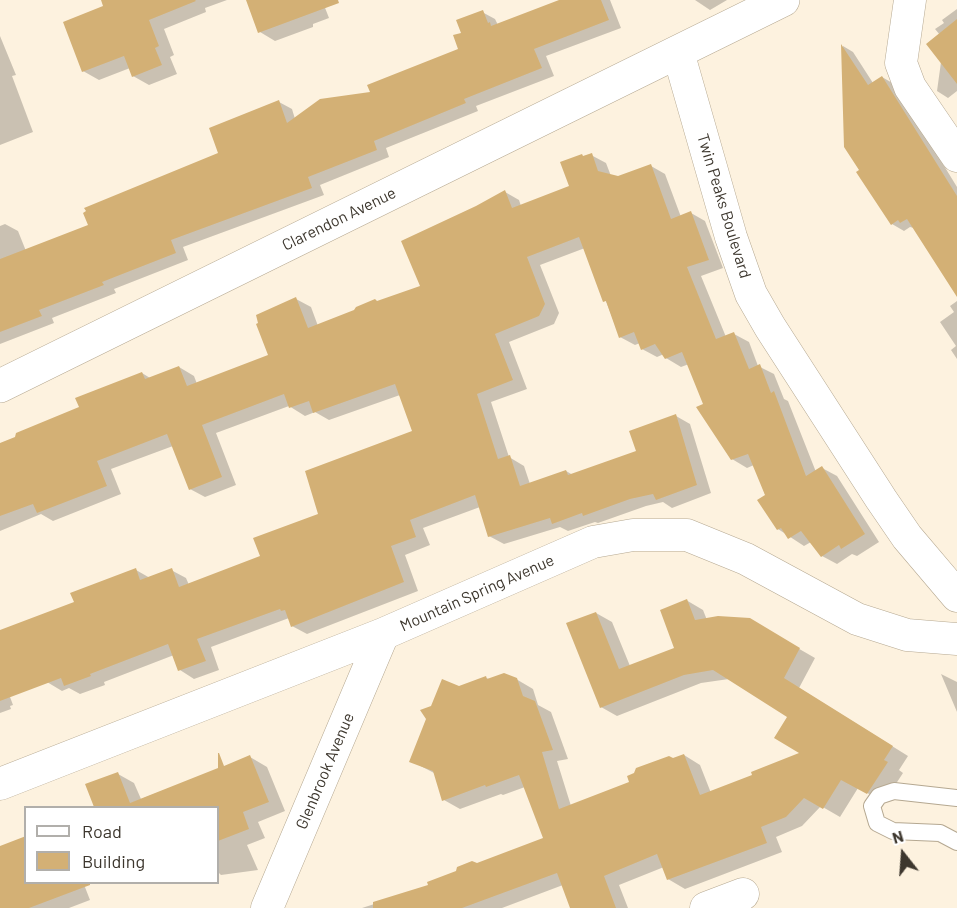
<!DOCTYPE html>
<style>
body{margin:0}
#map{position:relative;width:957px;height:908px;overflow:hidden;background:#fdf2df;font-family:Barlow,sans-serif}
canvas{display:block}
.legend{position:absolute;left:24px;top:806px;width:195px;height:78px;box-sizing:border-box;background:#fff;border:2px solid #b1afab;margin:0;padding:8px 10px;list-style:none;font-size:18px;color:#3d372e}
.legend li{display:flex;align-items:center;gap:12px;height:30px}
.legend b{width:30px;border:2px solid #b1afab}
.north{position:absolute;left:873px;top:824px;width:60px;height:60px;-webkit-text-stroke:4px #fff;paint-order:stroke;rotate:343deg;font-size:16px;font-weight:700;line-height:24px;text-align:center;color:#3d372e}
.north::after{content:'';display:block;margin:auto;width:21px;height:27px;background:#3d372e;clip-path:polygon(50% 0,100% 100%,50% 72%,0 100%)}
</style>
<div id="map">
<canvas width="957" height="908"></canvas>
<ul class="legend">
<li><b style="height:8px;background:#fff"></b>Road</li>
<li><b style="height:16px;background:#d3b075"></b>Building</li>
</ul>
<div class="north">N</div>
</div>
<script>
const context = document.querySelector('canvas').getContext('2d');
context.lineJoin = 'round';
function fillPath(path, color) { context.fillStyle = color; context.fill(path, 'evenodd'); }
const shape = rows => new Path2D(rows.map(r => 'M' + r).join(''));
function trace(path, color, width, dash) { context.strokeStyle = color; context.lineWidth = width; context.lineCap = dash ? 'butt' : 'round'; context.setLineDash(dash || []); context.stroke(path); }
function label(font, color, halo, rows, align = 'center') {
  context.font = font + ' Barlow,sans-serif'; context.lineWidth = 4.5; context.setLineDash([]); context.textBaseline = 'middle'; context.strokeStyle = halo; context.fillStyle = color; for (const [text, x, y, turn = 0] of rows) {
    context.save(); context.translate(x, y); context.rotate((+turn || 0) * Math.PI / 180); context.textAlign = isNaN(turn) ? turn : align; if (halo) context.strokeText(text, 0, 0); context.fillText(text, 0, 0); context.restore();
  }
}
fillPath(shape([
 [103,0,227,0,205,8,206,12,164,29,174,55,170,57,177,74,149,85,133,76,130,68,99,80,83,71,105,7],
 [247,0,322,0,329,18,313,24,313,27,275,41,260,32],
 [563,0,610,0,621,28,546,56,554,76,476,106,478,111,386,148,389,157,320,185,324,195,183,247,188,260,114,289,116,293,52,318,54,323,0,344,0,226,5,224,18,231,26,251,90,226,220,154,279,102,292,109,295,119,372,93,460,50,462,33,482,12,495,19,498,25],
 [695,0,727,0,710,10],
 [957,9,957,91,948,98,937,91,941,62,940,35,935,29,944,23,942,20],
 [0,36,16,75,12,76,33,132,0,145],
 [843,46,853,52,873,83,882,77,894,84,957,187,957,296,914,228,910,227,904,231,892,224,845,146],
 [591,155,606,163,611,176,618,178,651,166,665,174,681,217,691,213,705,221,723,268,701,276,726,337,734,334,749,342,758,366,774,374,784,399,788,401,816,472,822,468,837,476,879,542,857,556,852,554,837,564,822,556,811,542,804,546,778,529,754,465,747,468,732,459,705,405,689,364,681,367,666,358,664,354,657,357,642,349,640,343,635,345,620,337,585,248,540,265,559,313,554,324,509,342,527,389,491,402,509,457,524,466,530,484,566,471,573,475,638,452,676,416,690,424,711,493,672,508,663,502,646,506,598,523,595,522,568,531,560,527,504,544,489,536,480,507,423,528,430,545,405,555,418,591,307,634,292,626,289,618,211,647,219,670,194,679,180,670,174,655,104,682,105,685,80,694,69,688,62,691,47,682,75,603,136,570,150,578,171,570,186,578,189,585,262,557,320,515,414,432,400,395,329,420,315,412,305,416,289,406,216,433,236,485,205,497,190,489,173,446,111,469,121,494,53,521,41,514,0,531,0,445,80,408,142,373,150,378,179,367,194,376,197,384,270,355,296,299,311,307,318,326,422,287,505,192,519,200,521,206,571,187,585,157],
 [957,301,957,359,951,350,956,346,940,322,954,312,950,306],
 [686,600,703,610,707,620,749,620,815,658,799,688,908,756,899,770,903,773,884,802,858,788,840,817,821,806,802,826,776,837,782,852,685,889,668,879,664,867,619,885,628,908,572,908,563,885,502,908,362,908,430,886,545,839,525,787,503,795,501,794,460,809,444,800,436,774,411,761,432,708,459,688,486,678,489,679,516,679,533,689,538,705,551,712,568,759,557,761,571,806,631,783,673,759,684,755,700,765,711,793,803,754,789,716,729,679,701,683,617,716,601,707,596,613,612,622,630,666,676,648],
 [0,670,13,705,10,706,11,709,0,713],
 [941,674,957,682,957,712],
 [250,757,267,767,285,811,258,822,265,838,247,845,258,870,221,875,218,872,218,808,95,808,87,785,118,774,134,783,141,799],
 [0,847,26,882,83,882,90,900,69,908,0,908]
]), '#0003');
fillPath(shape([
 [101,0,195,0,196,1,149,20,159,46,155,48,162,65,132,77,124,56,82,72,63,22,103,6],
 [246,0,338,0,339,3,258,33],
 [559,0,601,0,609,20,534,49,542,68,464,99,466,103,374,141,377,150,308,177,312,188,171,240,176,253,102,282,104,285,39,310,42,316,0,332,0,259,88,225,83,213,86,211,84,208,218,153,209,128,279,100,287,123,320,99,370,92,367,85,458,49,453,35,461,33,456,20,483,10,488,23,490,22,491,26],
 [957,19,957,84,926,44],
 [841,44,868,85,882,76,957,196,957,297,907,219,900,223,898,220,891,225,856,172,859,170,844,147],
 [592,153,598,171,618,176,651,164,671,219,691,211,709,260,687,267,716,339,734,332,749,369,760,364,771,393,774,391,806,476,822,466,865,534,841,549,839,545,821,557,801,531,788,539,781,528,777,530,757,500,765,495,748,454,731,460,696,407,703,404,682,352,665,359,655,344,641,350,634,332,619,338,606,301,603,302,579,237,527,257,545,304,539,316,495,334,513,380,477,394,498,459,510,455,520,486,566,470,568,475,636,451,629,431,676,414,697,485,656,500,653,494,630,499,583,516,582,513,552,524,550,518,488,537,475,495,410,520,416,537,391,546,404,582,291,627,285,610,281,611,280,609,197,639,206,661,178,671,168,644,90,674,91,676,64,686,61,678,0,701,0,630,74,602,70,593,136,568,140,580,172,568,179,587,260,556,253,538,318,514,305,471,412,431,395,384,313,413,309,401,289,408,284,394,202,425,222,477,189,490,167,434,97,461,107,486,37,513,33,504,0,516,0,443,15,437,16,433,79,407,75,398,142,372,145,379,179,366,187,386,268,355,256,324,258,323,256,315,296,297,308,328,354,310,356,307,375,299,377,301,420,286,401,241,476,206,505,190,512,208,569,186,560,162,582,154,583,156],
 [687,599,695,620,718,616,750,618,800,648,784,678,893,746,884,760,888,762,867,794,841,780,823,809,804,798,786,817,761,827,767,843,667,880,657,854,604,876,616,908,570,908,557,873,462,908,373,908,373,902,428,885,427,882,456,871,457,867,472,861,477,863,543,838,519,775,486,787,485,785,442,801,433,771,409,762,426,719,420,710,431,706,442,679,459,686,486,676,487,679,504,673,517,678,523,696,535,701,553,750,542,752,559,809,629,782,627,776,634,773,636,768,669,756,673,758,684,754,700,795,752,775,751,772,799,753,774,738,787,717,713,670,684,675,600,708,566,623,596,612,619,669,674,648,660,610],
 [218,753,219,753,224,766,250,755,269,802,243,812,249,829,218,841,218,807,94,807,85,784,118,772,130,803,218,768],
 [26,836,26,882,90,882,90,885,29,908,0,908,0,846]
]), '#d3b075');
const service = shape([
 [957,798,894,791,879,796,872,806,877,823,893,831,940,833,957,842]
]);
const minor = shape([
 [910,0,901,63,910,87,957,156],
 [678,52,731,237,751,294,770,327,881,499,907,537,957,596],
 [0,784,383,634,593,542,633,535,687,535,746,559,857,619,907,635,957,639],
 [267,908,383,634],
 [706,908,743,894]
]);
const secondary = shape([
 [0,386,783,0]
]);
trace(service, '#b5a891', 18);
trace(minor, '#b5a891', 33);
trace(secondary, '#b5a891', 34);
trace(service, '#fff', 16);
trace(minor, '#fff', 32);
trace(secondary, '#fff', 33);
label('16px', '#3d372e', '#fff', [
 ["Twin Peaks Boulevard",724,206,73],
 ["Clarendon Avenue",339,219,-26],
 ["Mountain Spring Avenue",477,593,-24],
 ["Glenbrook Avenue",325,771,-67]
]);
</script>
